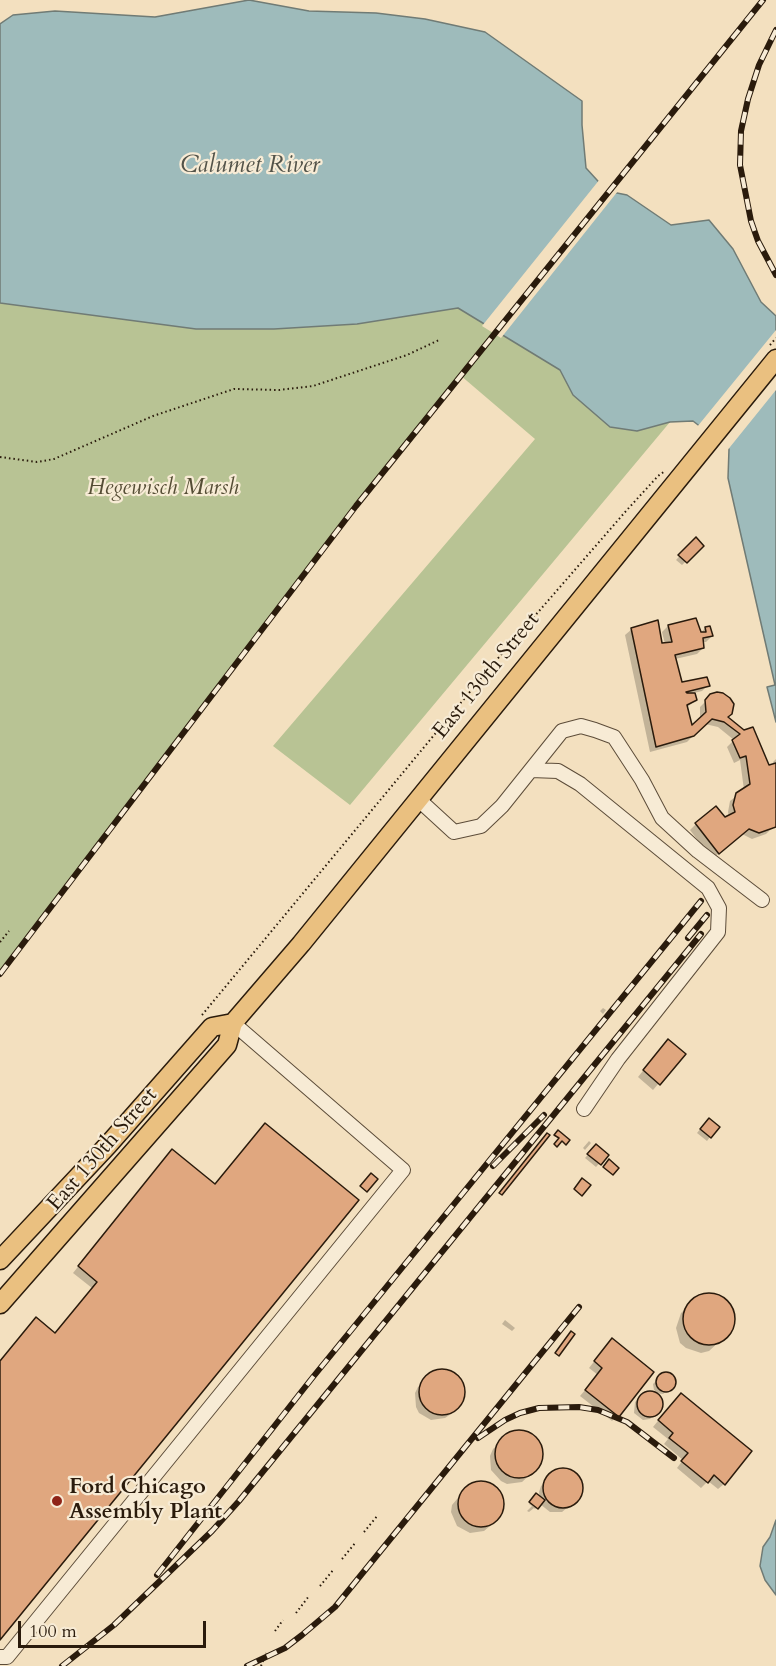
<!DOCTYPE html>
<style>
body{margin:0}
#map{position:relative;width:776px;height:1666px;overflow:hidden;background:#f3e0bf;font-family:Cardo,serif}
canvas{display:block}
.scale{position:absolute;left:18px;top:1621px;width:188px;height:27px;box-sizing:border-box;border:3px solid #2a1b0c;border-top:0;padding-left:8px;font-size:18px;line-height:21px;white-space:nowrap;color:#2a1b0c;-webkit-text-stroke:4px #f7ebd5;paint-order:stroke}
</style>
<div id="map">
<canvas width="776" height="1666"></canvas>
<div class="scale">100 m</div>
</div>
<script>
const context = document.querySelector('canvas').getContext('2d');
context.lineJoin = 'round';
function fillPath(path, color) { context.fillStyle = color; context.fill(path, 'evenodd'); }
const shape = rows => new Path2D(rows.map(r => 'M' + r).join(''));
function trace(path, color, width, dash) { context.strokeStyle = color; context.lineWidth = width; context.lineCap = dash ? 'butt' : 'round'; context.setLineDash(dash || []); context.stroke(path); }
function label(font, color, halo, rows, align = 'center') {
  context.font = font + ' Cardo,serif'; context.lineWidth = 4.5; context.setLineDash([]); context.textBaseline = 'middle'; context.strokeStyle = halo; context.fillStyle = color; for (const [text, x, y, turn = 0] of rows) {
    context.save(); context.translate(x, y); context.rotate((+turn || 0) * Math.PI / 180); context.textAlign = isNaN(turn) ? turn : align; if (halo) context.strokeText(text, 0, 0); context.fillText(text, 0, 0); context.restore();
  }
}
fillPath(shape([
 [0,303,196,329,274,329,357,324,458,308,561,370,573,395,637,431,670,422,350,805,273,746,535,439,460,375,297,582,0,976]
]), '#b8c394');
const water = shape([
 [249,0,309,11,376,13,425,19,485,32,582,101,582,125,586,168,607,191,627,195,671,225,709,220,733,249,761,302,776,316,776,722,767,687,775,685,728,478,729,449,693,421,670,422,637,431,610,427,573,395,560,370,458,308,357,324,274,329,196,329,0,303,0,24,13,15,55,11,155,17,249,0],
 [776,1520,776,1595,765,1580,760,1566,763,1547,770,1537,776,1520]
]);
fillPath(water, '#9ebbbb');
trace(water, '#707b75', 1.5);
fillPath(shape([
 [600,179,609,189,618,191,501,338,482,326],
 [776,330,776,390,726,452,697,427]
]), '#f3e0bf');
fillPath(shape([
 [696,539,702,546,682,565,676,560],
 [668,626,700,634,705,628,712,636,706,642,702,642,703,648,697,654,675,659,681,684,708,685,702,691,694,693,696,700,686,708,691,728,700,719,700,707,711,696,726,718,768,767,774,765,773,762,776,759,776,824,766,834,752,839,742,834,712,859,690,830,696,824,725,819,729,817,728,812,730,801,744,790,740,760,734,763,727,747,734,740,718,727,705,724,687,742,650,752,625,635,632,629,661,645,665,644,662,632],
 [603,1008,606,1010,603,1014,600,1011],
 [662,1047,684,1054,653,1090,638,1077],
 [705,1123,710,1137,707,1141,697,1133],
 [589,1141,591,1143,585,1150,583,1148],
 [596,1146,607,1155,596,1167,585,1158],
 [166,1157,0,1638,0,1361,36,1319,54,1334,92,1288,73,1273],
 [712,1295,727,1302,731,1308,734,1316,730,1332,709,1351,701,1353,686,1348,680,1343,676,1328,681,1313,696,1299],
 [505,1320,515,1328,512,1331,502,1324],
 [606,1346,617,1416,612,1421,580,1396,598,1375,589,1368],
 [436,1371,450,1372,461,1381,464,1395,457,1408,451,1414,445,1418,431,1420,419,1413,416,1407,415,1393,418,1387],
 [663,1374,668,1374,674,1379,672,1387,663,1394,655,1393,660,1398,662,1406,650,1419,643,1420,634,1413,635,1402,646,1392,657,1393,654,1390,653,1384],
 [675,1400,724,1484,718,1489,708,1481,701,1488,677,1468,683,1460,664,1444,668,1439,653,1427],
 [512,1432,528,1433,535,1437,542,1451,539,1466,533,1472,522,1482,507,1484,501,1481,491,1470,490,1456,493,1449],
 [567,1470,577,1476,580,1481,581,1492,579,1498,562,1512,550,1512,540,1504,535,1509,534,1508,529,1512,527,1511,532,1506,529,1504,536,1495,540,1498,539,1492,541,1486,556,1472],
 [481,1482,488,1483,499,1492,503,1506,497,1519,490,1526,484,1531,470,1533,457,1526,451,1512,452,1505,468,1486]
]), '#0003');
const building = shape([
 [696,537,704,546,687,563,678,555,696,537],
 [696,618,701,632,706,632,705,627,710,626,713,636,703,638,704,648,675,655,682,682,707,677,710,686,686,692,687,693,695,693,697,700,687,705,692,725,706,712,705,700,710,694,717,692,723,693,730,698,734,704,732,714,728,717,744,730,753,727,769,765,776,763,776,827,759,833,749,829,719,854,695,823,716,806,725,817,735,812,733,805,736,793,750,784,746,756,740,758,732,740,740,734,724,722,712,719,694,736,656,747,631,628,658,620,662,643,672,642,668,625,696,618],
 [668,1039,686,1054,660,1085,643,1070,668,1039],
 [709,1118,720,1127,711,1138,700,1129,709,1118],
 [265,1123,359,1200,0,1640,0,1361,36,1317,55,1333,97,1282,78,1266,172,1149,215,1184,265,1123],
 [558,1130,570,1140,566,1145,562,1141,557,1147,554,1144,559,1138,554,1135,558,1130],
 [547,1133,550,1135,502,1195,499,1193,547,1133],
 [596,1144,609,1155,601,1165,587,1154,596,1144],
 [609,1159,619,1168,613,1175,603,1167,609,1159],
 [371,1173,378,1179,367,1192,360,1186,371,1173],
 [582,1178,591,1185,582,1196,574,1189,582,1178],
 '683 1319a26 26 0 1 1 52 0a26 26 0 1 1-52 0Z',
 [571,1331,575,1334,559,1356,555,1353,571,1331],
 [612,1338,654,1372,619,1417,585,1390,602,1368,594,1361,612,1338],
 '419 1392a23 23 0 1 1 46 0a23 23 0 1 1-46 0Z',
 '656 1382a10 10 0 1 1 20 0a10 10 0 1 1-20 0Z',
 '637 1404a13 13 0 1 1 26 0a13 13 0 1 1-26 0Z',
 [681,1393,752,1451,725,1485,714,1475,708,1483,681,1461,688,1453,669,1438,673,1433,658,1420,681,1393],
 '495 1454a24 24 0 1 1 48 0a24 24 0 1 1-48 0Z',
 '543 1488a20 20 0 1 1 40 0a20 20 0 1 1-40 0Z',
 '458 1504a23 23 0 1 1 46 0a23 23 0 1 1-46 0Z',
 [536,1493,545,1500,538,1509,529,1502,536,1493]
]);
fillPath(building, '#e0a77f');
trace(building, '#2a1b0c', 1.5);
const minor = shape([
 [531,770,558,771,580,784,708,888,719,908,718,932,618,1059,584,1109],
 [418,799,454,832,481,826,502,806,562,731,581,726,595,730,614,737,642,780,662,818,698,851,762,900],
 [0,1657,7,1657,403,1170,233,1023]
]);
const major = shape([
 [0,1260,108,1145,212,1027,233,1023],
 [0,1304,227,1045,233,1023,301,944,776,359]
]);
trace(minor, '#5c4c39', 16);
trace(major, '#2a1b0c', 21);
trace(shape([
 [770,345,776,338],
 [0,457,37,462,54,459,153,416,234,389,279,390,313,386,407,355,439,340],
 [0,942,9,931],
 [202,1015,493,664,626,511,658,476,665,471],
 [364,1532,378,1515],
 [342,1559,356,1542],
 [320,1586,334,1569],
 [296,1613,309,1596],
 [275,1631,283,1620],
 [261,1666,266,1653]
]), '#2a1b0c', 2, [1.5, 3]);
trace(minor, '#f7ebd5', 14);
trace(major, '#eac080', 18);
const rail = shape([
 [776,30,759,65,748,99,741,131,740,165,751,221,758,241,776,275],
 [688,938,707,915],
 [0,974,356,506,763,0],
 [493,1166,544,1115],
 [478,1438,505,1420,520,1413,539,1408,579,1407,598,1410,627,1422,674,1458],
 [157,1575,313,1377,701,901],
 [62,1666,114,1625,212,1531,239,1501,701,934],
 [247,1666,285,1648,302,1635,335,1607,579,1307]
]);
trace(rail, '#2a1b0c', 6);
trace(rail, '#f7ebd5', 4, [11]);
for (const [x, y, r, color] of [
 [57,1501,6,"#8f2418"]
]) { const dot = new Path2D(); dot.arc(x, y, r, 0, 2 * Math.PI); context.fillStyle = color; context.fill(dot); trace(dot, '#f7ebd5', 2); }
label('italic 22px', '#554d35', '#f7ebd5', [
 ["Hegewisch Marsh",163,489]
]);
label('22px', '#2a1b0c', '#f7ebd5', [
 ["East 130th Street",487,676,-51],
 ["East 130th Street",103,1150,-49]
]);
label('bold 22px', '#2a1b0c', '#f7ebd5', [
 ["Ford Chicago",69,1488],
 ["Assembly Plant",69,1513]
], 'left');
label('italic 24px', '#535349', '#f7ebd5', [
 ["Calumet River",250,166]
]);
</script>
